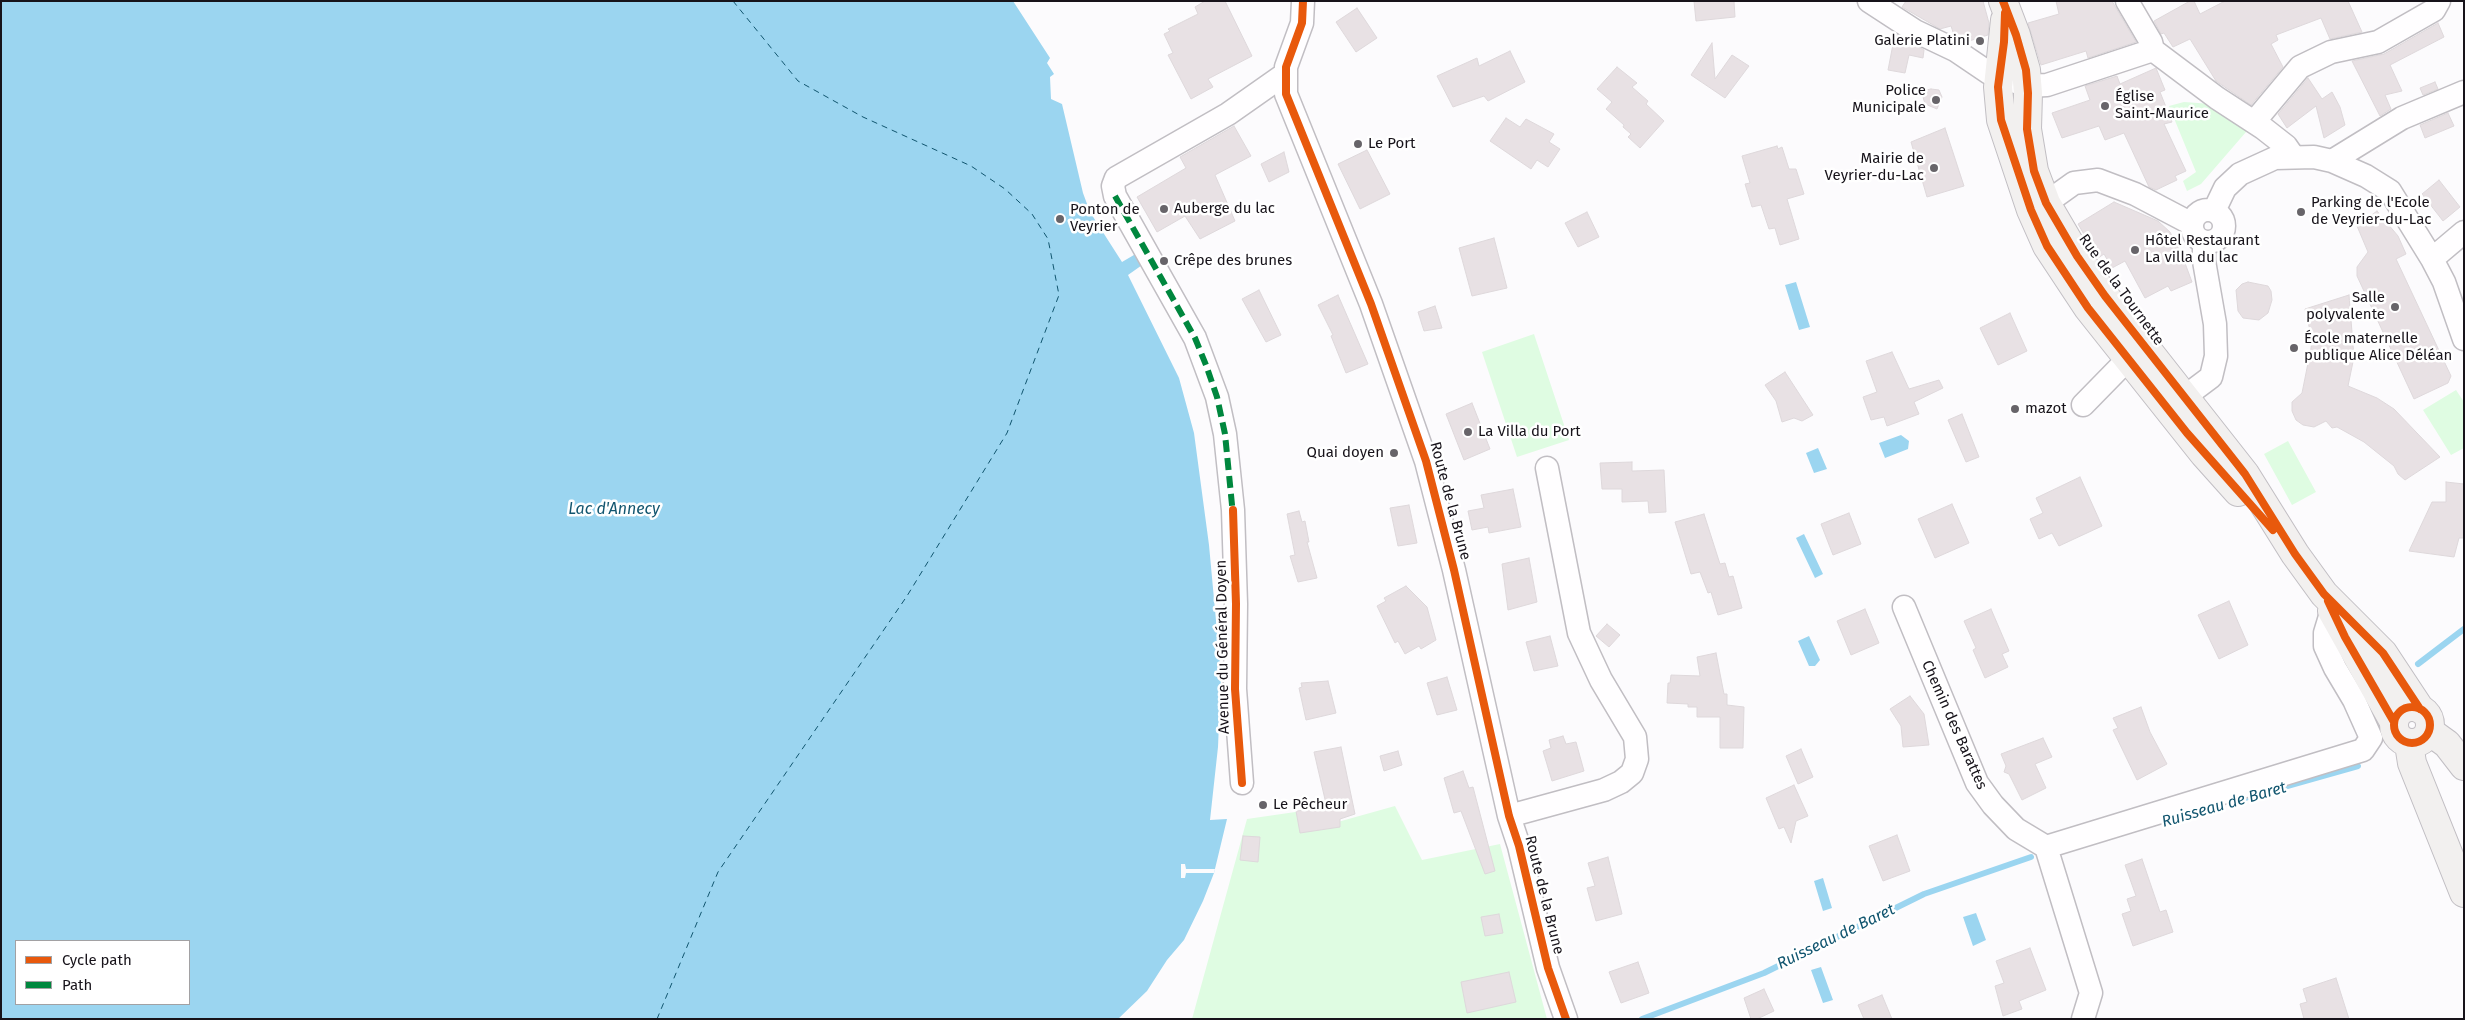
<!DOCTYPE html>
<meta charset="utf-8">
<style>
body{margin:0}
#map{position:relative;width:2465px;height:1020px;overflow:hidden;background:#fcfbfd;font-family:"Fira Sans",sans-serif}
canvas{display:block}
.frame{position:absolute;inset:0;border:2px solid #17131a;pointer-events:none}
.legend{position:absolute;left:15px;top:940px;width:175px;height:65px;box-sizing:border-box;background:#fff;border:1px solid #a2a1a3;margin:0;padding:6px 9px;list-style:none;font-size:15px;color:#17131a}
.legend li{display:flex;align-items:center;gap:10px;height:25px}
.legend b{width:25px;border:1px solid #a2a1a3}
</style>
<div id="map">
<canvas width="2465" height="1020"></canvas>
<div class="frame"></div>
<ul class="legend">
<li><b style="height:6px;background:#e8590c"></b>Cycle path</li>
<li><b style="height:6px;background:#00873e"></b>Path</li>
</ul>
</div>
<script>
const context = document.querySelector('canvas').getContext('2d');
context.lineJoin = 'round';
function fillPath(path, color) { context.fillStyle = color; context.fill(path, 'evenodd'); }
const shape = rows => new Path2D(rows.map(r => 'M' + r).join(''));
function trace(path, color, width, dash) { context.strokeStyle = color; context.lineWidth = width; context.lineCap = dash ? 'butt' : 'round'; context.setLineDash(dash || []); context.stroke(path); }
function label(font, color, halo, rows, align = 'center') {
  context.font = font + ' "Fira Sans",sans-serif'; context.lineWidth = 5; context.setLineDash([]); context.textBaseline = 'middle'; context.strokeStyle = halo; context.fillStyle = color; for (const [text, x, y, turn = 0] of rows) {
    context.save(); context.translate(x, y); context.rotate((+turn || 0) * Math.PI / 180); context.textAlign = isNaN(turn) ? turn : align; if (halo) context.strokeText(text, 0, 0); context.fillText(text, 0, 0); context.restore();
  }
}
fillPath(shape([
 [2184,102,2212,104,2245,127,2246,132,2201,184,2187,191,2183,181,2196,172,2169,106],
 [1534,334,1569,440,1517,457,1482,352],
 [2456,390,2464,402,2464,448,2451,455,2423,410],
 [2288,441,2316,492,2292,505,2264,454],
 [1395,806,1422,860,1500,844,1547,1019,1192,1019,1247,819,1316,809,1327,825]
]), '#dffce2');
fillPath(shape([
 [1,1,1013,1,1050,58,1047,63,1054,74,1050,77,1051,99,1062,104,1083,193,1090,212,1122,262,1139,252,1145,263,1128,275,1179,378,1194,433,1209,545,1221,675,1218,747,1210,820,1227,819,1214,873,1203,901,1184,940,1167,960,1147,991,1118,1019,1,1019],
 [16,941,189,941,189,1004,16,1004],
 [1796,282,1810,327,1799,330,1785,285],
 [1901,435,1909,441,1908,449,1885,458,1879,443],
 [1818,448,1827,469,1814,473,1806,453],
 [1804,534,1823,574,1815,578,1796,538],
 [1809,636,1820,660,1815,666,1809,666,1798,641],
 [1823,878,1832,908,1823,911,1814,881],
 [1976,913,1986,940,1973,946,1963,917],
 [1821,967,1833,1000,1823,1003,1811,970]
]), '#9bd5f0');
fillPath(shape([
 [1181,864,1185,864,1186,869,1215,869,1214,873,1186,873,1185,878,1181,878]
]), '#fcfbfd');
trace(shape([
 [2418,664,2464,629],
 [2234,801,2358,766],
 [1642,1019,1764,973,1924,894,2031,857]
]), '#9bd5f0', 6);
trace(shape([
 [657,1019,718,872,907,596,1007,433,1059,295,1048,239,1032,214,1005,189,971,166,863,117,798,81,733,1]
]), '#11556f', 1, [6, 5]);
const building = shape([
 [1205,1,1225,1,1252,56,1208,79,1213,87,1191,99,1168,55,1173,53,1164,34,1170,31,1168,29,1198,14,1195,7,1205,1],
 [1694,1,1734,1,1735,17,1696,21,1694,1],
 [1906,1,1983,1,1989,23,1988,35,1966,42,1954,35,1951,26,1940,29,1902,7,1906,1],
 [2056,1,2112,1,2136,42,2088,58,2086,51,2041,65,2028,23,2059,14,2056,1],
 [2190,1,2194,1,2200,14,2225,1,2348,1,2362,32,2330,39,2321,18,2276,35,2278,40,2271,44,2283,67,2251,105,2216,81,2190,39,2173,47,2164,33,2161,34,2154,21,2190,1],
 [1357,8,1377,38,1356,52,1336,22,1357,8],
 [2438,23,2444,37,2390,65,2402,91,2385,95,2391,109,2380,116,2352,61,2384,54,2438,23],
 [1895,34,1924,50,1923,58,1909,55,1905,73,1888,70,1895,34],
 [1712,43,1715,79,1732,55,1749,66,1725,98,1691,75,1712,43],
 [1510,51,1525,82,1488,101,1484,96,1453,107,1437,76,1477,58,1479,66,1510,51],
 [1617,67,1637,83,1632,87,1648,101,1646,104,1664,121,1640,148,1628,137,1631,134,1623,127,1624,125,1606,109,1612,102,1597,89,1617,67],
 [2156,68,2165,90,2160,92,2172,122,2164,124,2186,171,2175,176,2177,180,2156,190,2149,187,2124,133,2105,140,2099,126,2062,138,2052,113,2090,100,2085,86,2117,76,2120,84,2156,68],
 [2308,78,2322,99,2332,92,2340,107,2345,125,2324,138,2316,106,2287,128,2278,114,2308,78],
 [2435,82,2438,89,2423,95,2420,88,2435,82],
 [1931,89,1939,90,1942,97,1937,109,1925,104,1923,97,1926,90,1931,89],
 [2448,113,2454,126,2425,138,2420,125,2448,113],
 [1506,118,1520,127,1526,119,1554,134,1549,142,1560,149,1548,167,1537,160,1531,169,1490,141,1506,118],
 [1234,126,1251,156,1215,175,1235,221,1200,239,1185,216,1157,232,1137,197,1186,168,1180,157,1234,126],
 [1945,128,1964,186,1927,197,1911,142,1945,128],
 [1777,146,1778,149,1782,147,1789,169,1796,169,1804,194,1787,199,1799,239,1780,245,1775,228,1769,229,1761,205,1752,207,1745,184,1750,183,1742,156,1777,146],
 [1367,150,1390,194,1360,209,1338,164,1367,150],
 [1284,152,1289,172,1269,182,1261,164,1284,152],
 [2439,180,2460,207,2443,221,2422,194,2439,180],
 [2114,202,2158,221,2170,232,2182,255,2192,282,2171,291,2168,286,2145,298,2125,261,2112,268,2104,254,2098,258,2078,224,2114,202],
 [2377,211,2398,236,2406,254,2396,259,2451,376,2448,383,2414,399,2357,276,2357,267,2368,252,2357,226,2377,211],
 [1587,212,1599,237,1578,247,1565,223,1587,212],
 [1494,238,1507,288,1472,296,1459,248,1494,238],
 [2248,282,2268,286,2271,291,2272,300,2268,313,2259,320,2243,318,2238,311,2236,290,2242,284,2248,282],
 [1259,290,1281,335,1266,342,1242,299,1259,290],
 [1338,295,1368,364,1346,373,1331,336,1333,335,1318,305,1338,295],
 [2349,295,2354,357,2348,386,2377,398,2394,409,2440,457,2405,480,2398,474,2394,466,2364,442,2337,427,2332,428,2326,421,2314,427,2303,425,2296,420,2292,411,2292,402,2302,393,2311,348,2312,339,2305,309,2349,295],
 [1435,306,1442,328,1424,331,1418,312,1435,306],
 [2010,313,2027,351,1998,365,1980,328,2010,313],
 [1892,352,1909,389,1939,380,1943,388,1914,402,1919,414,1887,426,1884,417,1871,420,1863,397,1877,392,1866,361,1892,352],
 [1785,372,1813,415,1802,421,1794,418,1782,422,1776,401,1765,385,1785,372],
 [1472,403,1490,449,1464,460,1446,414,1472,403],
 [1962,414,1979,457,1966,462,1948,420,1962,414],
 [1632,462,1632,471,1664,470,1666,512,1649,513,1648,501,1622,502,1622,489,1602,489,1600,463,1632,462],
 [2080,477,2102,526,2059,546,2052,533,2039,539,2030,519,2043,513,2036,498,2080,477],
 [2446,482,2464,484,2464,538,2459,538,2454,557,2409,551,2432,502,2446,502,2446,482],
 [1513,489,1521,527,1489,533,1488,527,1472,530,1468,511,1484,508,1481,495,1513,489],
 [1952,504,1969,543,1935,558,1918,519,1952,504],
 [1409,505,1417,543,1398,546,1390,508,1409,505],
 [1299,511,1302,522,1305,521,1309,542,1307,542,1317,578,1298,582,1290,556,1295,555,1287,514,1299,511],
 [1849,513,1861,544,1833,555,1821,524,1849,513],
 [1704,514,1720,564,1725,563,1729,577,1733,576,1742,608,1718,615,1711,592,1708,593,1700,572,1691,574,1675,522,1704,514],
 [1529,558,1537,602,1508,610,1502,564,1529,558],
 [1406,586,1427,607,1436,640,1421,649,1419,646,1405,654,1398,641,1395,643,1377,606,1386,601,1384,598,1406,586],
 [2229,601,2248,645,2219,659,2198,615,2229,601],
 [1865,609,1879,643,1851,655,1837,621,1865,609],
 [1991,609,2009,651,2002,654,2008,667,1985,678,1973,650,1976,648,1964,621,1991,609],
 [1607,624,1620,635,1609,647,1596,636,1607,624],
 [1550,636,1558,666,1534,671,1526,642,1550,636],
 [1716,653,1724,694,1727,694,1727,705,1744,707,1743,748,1720,748,1720,717,1697,717,1697,707,1688,707,1688,704,1667,703,1668,683,1670,683,1671,675,1700,676,1697,657,1716,653],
 [1447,677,1457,710,1437,715,1427,683,1447,677],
 [1328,681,1336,713,1306,720,1299,688,1302,687,1301,683,1328,681],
 [1910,696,1924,714,1929,745,1903,747,1901,726,1890,709,1910,696],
 [2141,707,2150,732,2167,764,2137,780,2113,730,2118,728,2113,718,2141,707],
 [1563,736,1566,744,1576,742,1584,771,1552,781,1543,751,1551,748,1549,740,1563,736],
 [2043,738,2052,757,2035,764,2046,788,2022,800,2009,774,2004,772,2006,766,2001,754,2043,738],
 [1341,747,1355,814,1340,819,1340,827,1300,833,1296,811,1327,808,1314,752,1341,747],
 [1801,749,1813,777,1798,784,1786,756,1801,749],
 [1398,751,1402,765,1384,771,1380,756,1398,751],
 [1463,771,1469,788,1473,787,1495,871,1485,874,1461,811,1454,813,1444,778,1463,771],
 [1794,785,1808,816,1796,821,1791,843,1784,827,1779,829,1766,798,1794,785],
 [1897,835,1910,871,1883,881,1869,846,1897,835],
 [1243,836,1260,837,1258,862,1240,860,1243,836],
 [1608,857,1622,914,1596,921,1587,888,1595,886,1588,863,1608,857],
 [2142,859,2160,912,2166,910,2173,932,2133,946,2122,914,2131,911,2127,899,2136,896,2125,865,2142,859],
 [1499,914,1503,933,1485,936,1481,917,1499,914],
 [2030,948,2046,990,2019,1001,2022,1009,2003,1016,1995,986,2004,983,1996,961,2030,948],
 [1638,962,1649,993,1621,1003,1609,972,1638,962],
 [1509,972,1516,1002,1467,1013,1461,982,1509,972],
 [2336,978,2349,1019,2304,1019,2300,1004,2307,1002,2303,989,2336,978],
 [1764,989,1774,1011,1757,1019,1751,1019,1744,998,1764,989],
 [1882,995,1892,1019,1864,1019,1858,1005,1882,995]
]);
fillPath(building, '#e8e1e4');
trace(building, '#ded8db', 1);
const street = shape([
 [1303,1,1302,23,1286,67,1286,94,1371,304,1426,461,1454,570,1509,816,1519,846,1548,968,1566,1019],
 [1869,1,1915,31,1955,50,1989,73,2028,86,2047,85,2153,50],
 [2127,1,2151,42,2153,50],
 [2153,50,2217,98,2263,128,2286,146,2293,156],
 [2254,122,2300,67,2331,52,2378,42,2434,10,2439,1],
 [2332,161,2402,118,2464,92],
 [2046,203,2074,183,2098,180,2135,194,2192,224],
 '2192 226a16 16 0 1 1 32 0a16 16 0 1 1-32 0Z',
 [2214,211,2225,188,2240,174,2275,158,2314,157,2332,161,2366,176,2390,191,2432,259,2444,282,2464,339],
 [2432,259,2464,232],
 [2083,405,2128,359],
 [2171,407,2211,377,2216,356,2215,324,2204,261,2204,242],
 [1904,607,1977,783,1993,805,2016,829,2046,847,2091,993,2083,1019],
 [1242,783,1235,689,1236,604,1233,510,1225,434,1217,397,1195,338,1115,196,1113,186,1116,178,1228,114,1285,74],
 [1509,816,1604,790,1621,782,1632,773,1637,759,1635,737,1601,680,1579,633,1547,468],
 [2046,847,2363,750,2371,738,2354,700,2335,668,2325,646,2325,633,2332,610]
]);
const secondary = shape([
 [2003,1,2016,35,2026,70,2028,93,2027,129,2034,171,2046,203,2077,256,2105,296,2245,474,2295,554,2324,594,2383,653,2420,709],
 [2005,20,1998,87,2001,120,2031,210,2047,246,2088,308,2204,454,2238,492],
 [2332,611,2394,722],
 '2394 725a18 18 0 1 1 36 0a18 18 0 1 1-36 0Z',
 [2429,731,2447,744,2464,766],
 [2409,744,2412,763,2464,893]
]);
trace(street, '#c1bec3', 25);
trace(secondary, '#c1bec3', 30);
trace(street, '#fffeff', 22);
trace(secondary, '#f2f0ef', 28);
trace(shape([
 [1115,196,1195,338,1206,365,1217,397,1225,434,1233,515]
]), '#00873e', 6, [12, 6]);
trace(shape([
 [1303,1,1302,23,1286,67,1286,94,1371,304,1426,461,1454,570,1509,816,1519,846,1548,968,1566,1019],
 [2003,1,2016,35,2026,70,2028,93,2027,129,2034,171,2046,203,2077,256,2105,296,2245,474,2295,554,2324,594,2383,653,2420,709],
 [2005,13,2004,42,1998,87,2001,120,2031,210,2047,246,2088,308,2187,433,2273,530],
 [1233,510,1236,604,1235,689,1242,783],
 [2328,601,2345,637,2394,722],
 '2394 725a18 18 0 1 1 36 0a18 18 0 1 1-36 0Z'
]), '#e8590c', 8);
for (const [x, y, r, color] of [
 [1980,41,5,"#676469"],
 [1936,100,5,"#676469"],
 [2105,106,5,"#676469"],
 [1358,144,5,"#676469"],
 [1934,168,5,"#676469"],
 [1164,209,5,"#676469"],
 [2301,212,5,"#676469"],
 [1060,219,5,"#676469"],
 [2135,250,5,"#676469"],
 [1164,261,5,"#676469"],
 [2395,307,5,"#676469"],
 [2294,348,5,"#676469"],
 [2015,409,5,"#676469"],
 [1468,432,5,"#676469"],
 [1394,453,5,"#676469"],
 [1263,805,5,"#676469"]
]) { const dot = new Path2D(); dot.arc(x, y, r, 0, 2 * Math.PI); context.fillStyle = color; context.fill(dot); trace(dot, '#fff', 2); }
label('15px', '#17131a', '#fff', [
 ["Galerie Platini",1970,41,"right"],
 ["Police",1926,91,"right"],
 ["Municipale",1926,108,"right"],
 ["Église",2115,97],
 ["Saint-Maurice",2115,114],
 ["Le Port",1368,144],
 ["Mairie de",1924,159,"right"],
 ["Veyrier-du-Lac",1924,176,"right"],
 ["Parking de l'Ecole",2311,203],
 ["de Veyrier-du-Lac",2311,220],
 ["Auberge du lac",1174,209],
 ["Ponton de",1070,210],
 ["Veyrier",1070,227],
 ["Hôtel Restaurant",2145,241],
 ["La villa du lac",2145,258],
 ["Crêpe des brunes",1174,261],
 ["Salle",2385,298,"right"],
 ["polyvalente",2385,315,"right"],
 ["École maternelle",2304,339],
 ["publique Alice Déléan",2304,356],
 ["mazot",2025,409],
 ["La Villa du Port",1478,432],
 ["Quai doyen",1384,453,"right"],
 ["Le Pêcheur",1273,805]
], 'left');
label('15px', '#17131a', '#fff', [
 ["Rue de la Tournette",2121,290,54],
 ["Route de la Brune",1450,501,75],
 ["Avenue du Général Doyen",1223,647,-91],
 ["Chemin des Barattes",1954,725,66],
 ["Route de la Brune",1544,895,76]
]);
label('italic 16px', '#11556f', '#fff', [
 ["Lac d'Annecy",614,510],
 ["Ruisseau de Baret",2224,805,-16],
 ["Ruisseau de Baret",1836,937,-26]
]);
</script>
